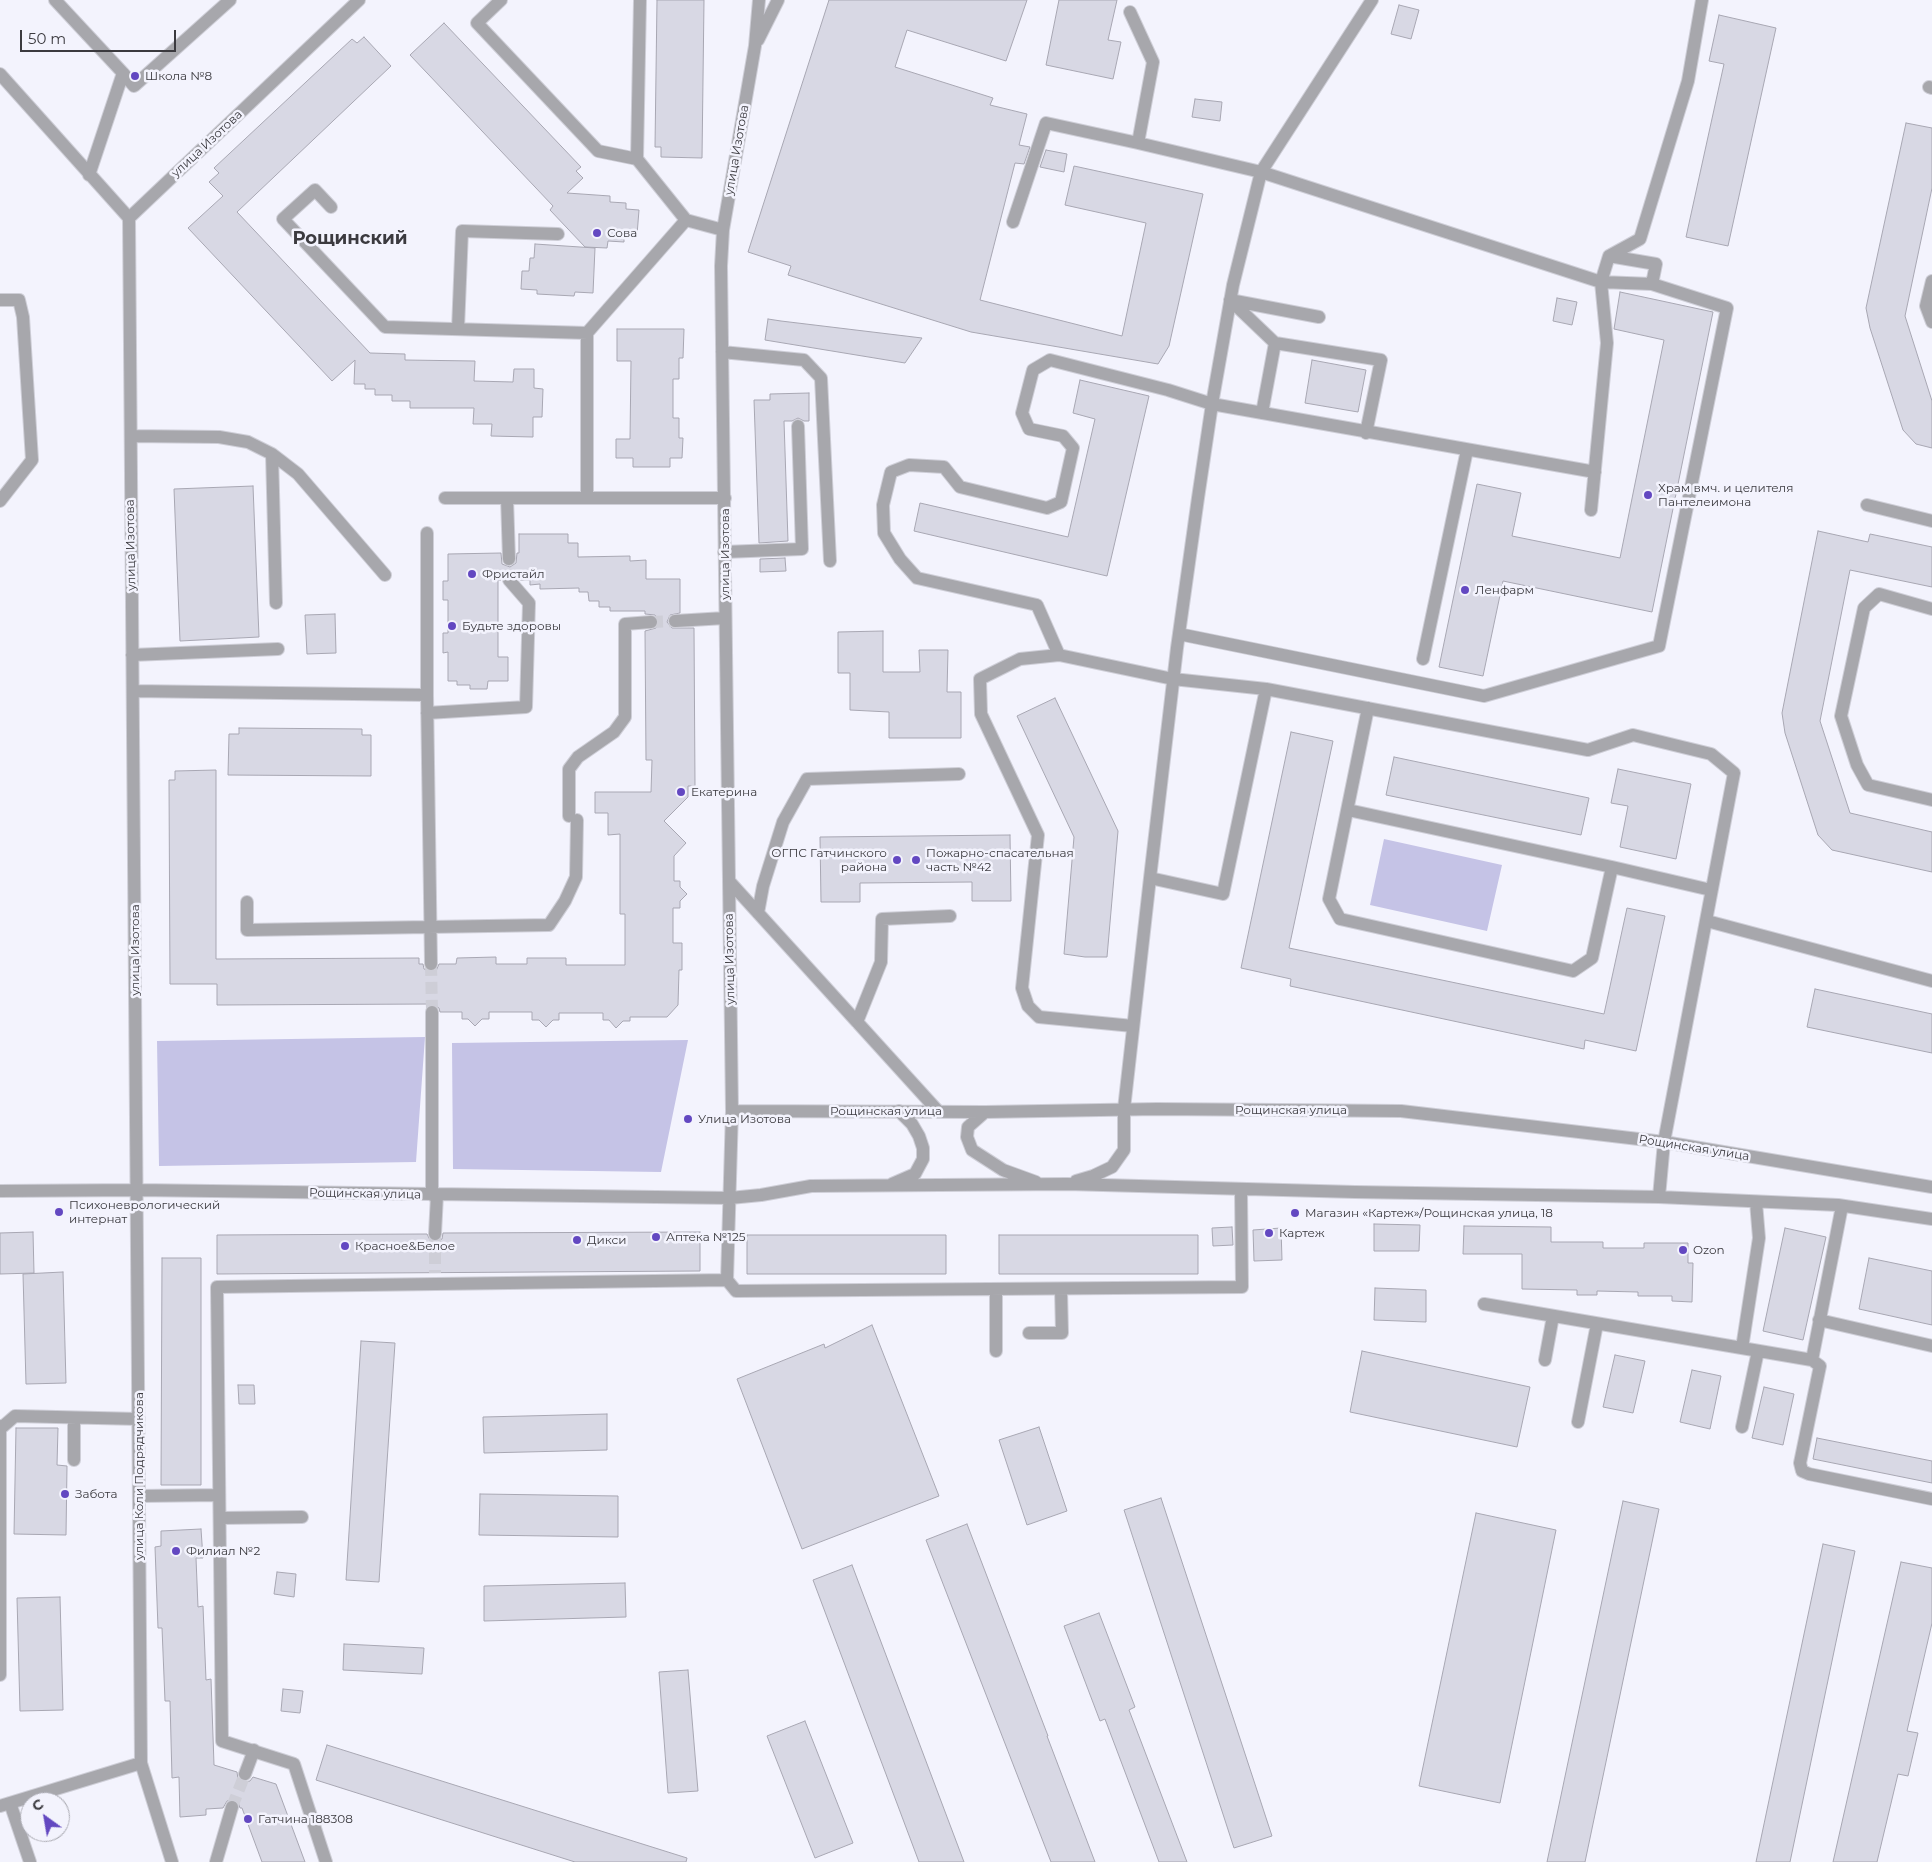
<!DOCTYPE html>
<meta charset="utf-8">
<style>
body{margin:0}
#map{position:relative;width:1932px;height:1862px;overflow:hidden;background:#f3f3fd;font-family:Montserrat,sans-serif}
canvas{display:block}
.north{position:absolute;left:20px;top:1792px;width:50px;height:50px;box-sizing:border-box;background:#f3f3fd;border:1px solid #a9a9b1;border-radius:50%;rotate:328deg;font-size:14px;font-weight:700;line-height:20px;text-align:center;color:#3b3a3f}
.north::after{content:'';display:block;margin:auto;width:18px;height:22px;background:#6348c1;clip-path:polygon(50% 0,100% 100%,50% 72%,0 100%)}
.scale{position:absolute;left:20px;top:30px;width:156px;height:22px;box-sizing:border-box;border:2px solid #3b3a3f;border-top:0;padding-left:6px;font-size:15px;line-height:18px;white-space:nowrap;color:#3b3a3f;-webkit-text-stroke:4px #f3f3fd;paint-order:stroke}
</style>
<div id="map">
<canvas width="1932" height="1862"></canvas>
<div class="north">С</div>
<div class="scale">50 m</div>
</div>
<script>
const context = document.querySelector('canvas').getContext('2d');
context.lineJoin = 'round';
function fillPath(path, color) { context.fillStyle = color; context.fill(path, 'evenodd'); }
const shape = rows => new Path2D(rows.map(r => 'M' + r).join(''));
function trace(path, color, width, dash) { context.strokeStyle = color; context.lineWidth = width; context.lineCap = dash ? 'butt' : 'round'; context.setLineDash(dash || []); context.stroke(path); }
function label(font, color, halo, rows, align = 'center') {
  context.font = font + ' Montserrat,sans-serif'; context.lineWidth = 5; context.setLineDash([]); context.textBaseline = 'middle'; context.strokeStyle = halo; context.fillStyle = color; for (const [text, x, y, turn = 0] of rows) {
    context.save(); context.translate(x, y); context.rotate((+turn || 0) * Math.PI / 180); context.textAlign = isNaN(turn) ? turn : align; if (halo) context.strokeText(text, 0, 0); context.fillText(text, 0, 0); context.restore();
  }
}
fillPath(shape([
 [1384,839,1502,865,1487,931,1370,905],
 [425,1037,416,1162,159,1166,157,1041],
 [688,1040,661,1172,453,1169,452,1043]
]), '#c5c3e6');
const building = shape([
 [657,0,704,0,702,158,661,157,661,147,655,147,657,0],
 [829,0,1027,0,1006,61,907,30,895,67,993,98,990,105,1027,114,1019,145,1030,147,1024,164,1015,163,980,300,1122,336,1146,223,1065,205,1074,166,1203,194,1169,346,1158,364,971,332,788,275,791,266,748,252,829,0],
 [1059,0,1117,0,1108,40,1121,42,1113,79,1046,65,1059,0],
 [1399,5,1419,10,1411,39,1391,34,1399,5],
 [1719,15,1776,28,1728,246,1686,237,1724,64,1709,61,1719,15],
 [444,23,581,167,576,171,583,178,567,193,610,196,610,202,626,203,626,209,639,210,637,235,624,234,624,242,608,241,607,248,585,247,550,210,553,206,410,55,444,23],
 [364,37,391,66,237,212,370,353,405,354,405,360,475,361,474,381,513,382,514,369,534,369,534,388,543,389,542,417,533,417,533,437,491,436,492,424,473,424,474,408,410,408,410,401,392,401,392,395,375,395,375,389,365,389,365,384,354,384,355,360,332,381,188,228,223,196,209,182,219,173,214,168,352,39,357,43,364,37],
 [1195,99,1222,102,1220,121,1192,117,1195,99],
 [1906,123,1932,128,1932,188,1905,316,1932,401,1932,448,1916,444,1903,430,1870,328,1866,308,1906,123],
 [1046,150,1067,154,1064,172,1040,167,1046,150],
 [535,244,595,248,593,293,575,292,574,296,537,294,537,290,521,289,522,271,529,271,530,258,534,258,535,244],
 [1620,292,1713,312,1652,612,1503,581,1483,676,1439,667,1477,484,1521,493,1512,536,1620,558,1664,340,1614,329,1620,292],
 [1557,298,1577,302,1572,325,1553,321,1557,298],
 [768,319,781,321,922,338,905,363,765,340,768,319],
 [617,329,684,329,683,358,679,358,679,379,673,379,673,418,679,418,679,438,683,438,682,458,670,458,670,467,633,467,633,458,616,458,616,439,630,439,631,361,617,361,617,329],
 [1312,360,1366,370,1358,412,1305,403,1312,360],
 [1080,380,1149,396,1107,576,914,531,920,503,1068,537,1095,419,1073,413,1080,380],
 [809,393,809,421,804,421,798,418,792,421,784,421,788,541,759,543,754,400,770,400,770,394,809,393],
 [253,486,259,637,180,641,174,489,253,486],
 [1818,531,1868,542,1870,534,1932,547,1932,587,1850,570,1820,721,1850,813,1932,832,1932,872,1832,850,1818,835,1785,733,1782,713,1818,531],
 [519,534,568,534,568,543,578,543,578,557,630,556,630,561,646,560,646,579,680,579,680,613,670,615,667,622,672,628,694,628,695,786,688,786,688,797,664,821,686,843,674,856,674,881,680,881,680,887,687,894,680,901,680,908,673,908,673,943,682,943,682,970,679,970,678,1005,667,1017,630,1017,630,1021,623,1021,616,1028,609,1020,603,1020,603,1013,559,1013,559,1020,553,1020,546,1027,539,1020,532,1020,532,1012,489,1012,489,1019,482,1019,475,1026,468,1019,462,1019,462,1012,440,1012,439,1008,432,1004,217,1005,217,984,170,984,169,780,175,780,175,771,216,770,216,959,419,958,419,964,423,964,424,969,431,972,436,971,439,964,456,964,457,958,496,957,496,964,527,964,527,958,566,958,566,965,625,965,625,914,620,914,620,834,608,835,608,813,595,813,595,792,651,792,652,760,646,760,645,631,656,628,659,621,655,615,645,614,645,611,610,611,610,607,599,607,599,601,589,601,588,592,579,592,579,588,540,589,540,584,530,585,530,580,520,580,512,573,507,572,503,574,501,580,498,580,498,657,508,657,508,681,488,681,487,689,470,689,470,685,457,685,457,681,448,681,448,652,443,653,443,633,448,633,448,600,443,600,443,581,448,581,448,554,501,553,502,564,510,567,516,563,517,553,519,553,519,534],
 [785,558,786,571,760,572,760,559,785,558],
 [335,614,336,653,307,654,305,615,335,614],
 [883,631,883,672,920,672,919,650,948,650,947,692,961,692,961,738,889,738,889,712,850,710,850,673,838,673,838,632,883,631],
 [1055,698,1118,831,1107,957,1085,957,1064,954,1074,837,1017,716,1055,698],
 [239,728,362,729,362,735,371,735,371,776,228,775,229,734,239,734,239,728],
 [1291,732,1333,741,1289,948,1604,1014,1627,908,1665,916,1636,1051,1585,1040,1584,1049,1290,986,1291,979,1241,968,1291,732],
 [1394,757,1589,798,1581,835,1386,795,1394,757],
 [1618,769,1691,784,1676,859,1620,847,1628,806,1611,803,1618,769],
 [1010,835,1011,901,972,901,972,882,860,883,860,902,821,902,820,837,1010,835],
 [1815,989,1932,1014,1932,1053,1807,1027,1815,989],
 [1374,1224,1420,1225,1419,1251,1374,1251,1374,1224],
 [1464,1226,1551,1227,1551,1242,1603,1242,1603,1248,1644,1248,1644,1243,1688,1243,1688,1263,1693,1263,1692,1302,1672,1301,1672,1296,1638,1296,1638,1292,1597,1291,1597,1295,1577,1295,1577,1290,1522,1289,1522,1254,1463,1254,1464,1226],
 [1232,1227,1233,1245,1213,1246,1212,1228,1232,1227],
 [1281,1228,1282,1260,1254,1261,1253,1230,1281,1228],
 [1785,1228,1826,1237,1803,1340,1763,1331,1785,1228],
 [33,1232,34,1273,0,1274,0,1233,33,1232],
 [700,1232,700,1271,217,1274,217,1235,427,1234,430,1240,435,1242,442,1239,443,1233,700,1232],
 [747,1235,946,1235,946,1274,747,1274,747,1235],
 [999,1235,1198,1235,1198,1274,999,1274,999,1235],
 [162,1258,201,1258,201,1485,161,1485,162,1258],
 [1869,1258,1932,1271,1932,1325,1859,1309,1869,1258],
 [63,1272,66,1383,26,1384,23,1274,63,1272],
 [1375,1288,1426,1290,1426,1322,1374,1320,1375,1288],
 [872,1325,939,1496,802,1549,737,1379,824,1344,825,1348,872,1325],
 [361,1341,395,1343,379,1582,346,1580,361,1341],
 [1362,1351,1530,1387,1517,1447,1350,1412,1362,1351],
 [1615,1355,1645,1361,1633,1413,1603,1407,1615,1355],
 [1692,1370,1721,1376,1710,1429,1680,1422,1692,1370],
 [238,1385,254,1385,255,1404,239,1404,238,1385],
 [1764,1387,1794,1394,1783,1445,1752,1438,1764,1387],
 [607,1414,607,1450,484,1453,483,1417,607,1414],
 [1039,1427,1067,1511,1027,1525,999,1440,1039,1427],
 [16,1428,58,1428,57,1465,67,1466,66,1535,14,1534,16,1428],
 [1817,1438,1932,1461,1932,1483,1813,1459,1817,1438],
 [480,1494,618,1496,618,1537,479,1535,480,1494],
 [1161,1498,1272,1836,1234,1848,1124,1510,1161,1498],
 [1623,1501,1659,1509,1585,1862,1547,1862,1623,1501],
 [1476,1513,1556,1530,1500,1803,1419,1786,1476,1513],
 [967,1524,1048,1736,1047,1736,1095,1862,1051,1862,926,1540,967,1524],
 [201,1529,203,1558,196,1558,198,1607,203,1606,206,1680,211,1679,214,1765,237,1772,238,1779,243,1782,250,1781,253,1777,276,1784,305,1862,262,1862,242,1808,240,1808,238,1802,235,1799,227,1801,223,1808,206,1809,206,1815,180,1817,179,1777,172,1778,170,1701,165,1701,162,1628,158,1628,155,1547,161,1546,161,1531,201,1529],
 [1823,1544,1855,1551,1790,1862,1756,1862,1823,1544],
 [1901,1562,1932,1568,1932,1623,1907,1731,1918,1733,1908,1776,1898,1774,1877,1862,1833,1862,1901,1562],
 [852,1565,964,1862,919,1862,813,1580,852,1565],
 [277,1572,296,1574,294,1597,274,1594,277,1572],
 [625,1583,626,1617,484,1621,484,1586,625,1583],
 [60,1597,63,1710,20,1711,17,1598,60,1597],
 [1099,1613,1135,1707,1129,1710,1187,1862,1159,1862,1105,1719,1100,1721,1064,1626,1099,1613],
 [344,1644,424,1648,422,1674,343,1670,344,1644],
 [688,1670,698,1791,668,1793,659,1672,688,1670],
 [283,1689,303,1691,300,1713,281,1711,283,1689],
 [805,1721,853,1843,815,1858,767,1736,805,1721],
 [327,1745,687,1858,686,1862,575,1862,316,1780,327,1745]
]);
fillPath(building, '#d8d8e4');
trace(building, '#a8a7b3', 1);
trace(shape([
 [651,622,675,621],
 [431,964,432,1012],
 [435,1234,435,1273],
 [232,1807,245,1774]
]), '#ceced7', 12, [12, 6]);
const minor = shape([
 [55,0,123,73,89,175],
 [501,0,477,23,598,151,637,159,686,220,723,230],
 [759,0,755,46,723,230,721,266,732,1111,727,1280,736,1291,1242,1287,1241,1189],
 [1130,12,1153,62,1138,143,1261,172,1372,0],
 [758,40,778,0],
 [123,73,134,86,230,0],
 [0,74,129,218],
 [1929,87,1932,88],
 [637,159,640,0],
 [331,207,315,190,283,219,385,327,587,333,587,498],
 [1013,222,1046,123,1138,143],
 [1609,256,1656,264,1652,284,1601,282,1609,256,1640,239,1688,81,1702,0],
 [1932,281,1926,306,1932,322],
 [0,300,19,300,23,317,32,460,0,501],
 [1230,300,1319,317],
 [1230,300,1275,343],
 [458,329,462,231,558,234],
 [587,333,686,220],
 [722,352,804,360,821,378,830,561],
 [1262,413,1275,343,1381,360,1366,433],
 [131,436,219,437,248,442,272,454,276,603],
 [272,454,298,474,385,575],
 [445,498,725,498],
 [507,498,509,559],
 [1867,505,1932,521],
 [427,533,427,695,431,964],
 [724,552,802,549,798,426],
 [1932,609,1879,594,1864,608,1841,716,1857,765,1868,785,1932,800],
 [675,621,725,618],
 [1179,634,1484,696,1659,646,1727,308,1652,284],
 [132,655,278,649],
 [1059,655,1037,605,917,578,900,559,884,533,883,505,891,472,909,465,944,467,960,487,1047,508,1061,502,1073,448,1063,436,1029,429,1022,413,1033,370,1050,360,1168,390,1212,404,1595,472],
 [1423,659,1467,450],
 [133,691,427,695],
 [1368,708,1329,899,1340,919,1573,971,1592,958,1612,867,1711,890],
 [427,713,526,707,529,603,509,580],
 [1348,810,1612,867],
 [569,816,569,769,578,757,614,732,625,717,625,624,651,622],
 [1150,878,1223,894,1266,689],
 [729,881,937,1110],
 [247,902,247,930,549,925,565,901,576,877,577,820],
 [758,913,763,886,783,822,807,779,959,774],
 [1707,921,1932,981],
 [432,1012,432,1195],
 [857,1022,881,962,882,919,950,916],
 [1133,1026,1039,1017,1028,1006,1022,988,1038,835,981,714,980,679,1020,659,1059,655,1173,679,1266,689,1588,750,1633,735,1711,754,1734,773,1664,1142,1659,1197],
 [732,1111,985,1112,1157,1109,1401,1111,1664,1142,1932,1187],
 [985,1112,968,1127,967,1137,972,1150,1003,1170,1036,1182],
 [1076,1181,1093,1176,1112,1167,1124,1150,1124,1109,1150,878,1177,648,1198,498,1212,404,1233,285,1261,172,1601,282,1607,343,1591,510],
 [892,1184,915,1174,923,1159,923,1148,919,1136,912,1124,899,1111],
 [0,1191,137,1190,730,1198,761,1195,811,1186,1067,1184,1355,1192,1659,1197,1838,1205,1932,1219],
 [435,1234,437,1195],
 [996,1289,996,1351],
 [1484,1304,1812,1360,1820,1366,1800,1463,1802,1471,1809,1474,1932,1499],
 [1819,1320,1932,1346],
 [1029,1333,1062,1333,1061,1289],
 [1742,1348,1759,1238,1756,1202],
 [1545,1360,1553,1316],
 [1812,1360,1842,1206],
 [1578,1422,1597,1324],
 [0,1426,0,1675],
 [1742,1427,1758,1351],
 [0,1429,15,1416,139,1419],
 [74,1460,74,1418],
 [139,1496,219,1495],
 [220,1518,302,1517],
 [245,1774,254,1750],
 [10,1803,30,1862],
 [0,1806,141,1763],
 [172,1862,141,1763,129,218,359,0],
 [216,1862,232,1807],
 [326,1862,294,1764,222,1741,217,1287,727,1280]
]);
trace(minor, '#ceced7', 14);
trace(minor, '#a7a7ac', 12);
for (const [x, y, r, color] of [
 [135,76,5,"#6348c1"],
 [597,233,5,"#6348c1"],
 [1648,495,5,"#6348c1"],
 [472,574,5,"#6348c1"],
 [1465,590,5,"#6348c1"],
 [452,626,5,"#6348c1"],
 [681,792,5,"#6348c1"],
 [897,860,5,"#6348c1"],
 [916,860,5,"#6348c1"],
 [688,1119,5,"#6348c1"],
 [59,1212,5,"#6348c1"],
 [1295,1213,5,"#6348c1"],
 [1269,1233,5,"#6348c1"],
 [656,1237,5,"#6348c1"],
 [577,1240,5,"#6348c1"],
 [345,1246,5,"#6348c1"],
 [1683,1250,5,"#6348c1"],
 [65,1494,5,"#6348c1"],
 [176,1551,5,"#6348c1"],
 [248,1819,5,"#6348c1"]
]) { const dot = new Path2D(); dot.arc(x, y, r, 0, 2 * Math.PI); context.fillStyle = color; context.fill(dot); trace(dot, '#f3f3fd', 2); }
label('12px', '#3b3a3f', '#f3f3fd', [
 ["Школа №8",145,76],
 ["Сова",607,233],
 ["Храм вмч. и целителя",1658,488],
 ["Пантелеимона",1658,502],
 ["Фристайл",482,574],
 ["Ленфарм",1475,590],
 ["Будьте здоровы",462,626],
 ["Екатерина",691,792],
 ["ОГПС Гатчинского",887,853,"right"],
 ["района",887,867,"right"],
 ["Пожарно-спасательная",926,853],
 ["часть №42",926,867],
 ["Улица Изотова",698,1119],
 ["Психоневрологический",69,1205],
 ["интернат",69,1219],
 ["Магазин «Картеж»/Рощинская улица, 18",1305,1213],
 ["Картеж",1279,1233],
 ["Аптека №125",666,1237],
 ["Дикси",587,1240],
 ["Красное&Белое",355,1246],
 ["Ozon",1693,1250],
 ["Забота",75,1494],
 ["Филиал №2",186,1551],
 ["Гатчина 188308",258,1819]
], 'left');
label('12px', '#3b3a3f', '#f3f3fd', [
 ["улица Изотова",207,144,-43],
 ["улица Изотова",737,150,-80],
 ["улица Изотова",131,545,-91],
 ["улица Изотова",725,554,-90],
 ["улица Изотова",135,950,-90],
 ["улица Изотова",730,959,-91],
 ["Рощинская улица",1291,1110],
 ["Рощинская улица",886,1111],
 ["Рощинская улица",1694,1148,9],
 ["Рощинская улица",365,1194,1],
 ["улица Коли Подрядчикова",139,1476,-90]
]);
label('bold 18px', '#3b3a3f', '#f3f3fd', [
 ["Рощинский",350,239]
]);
</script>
